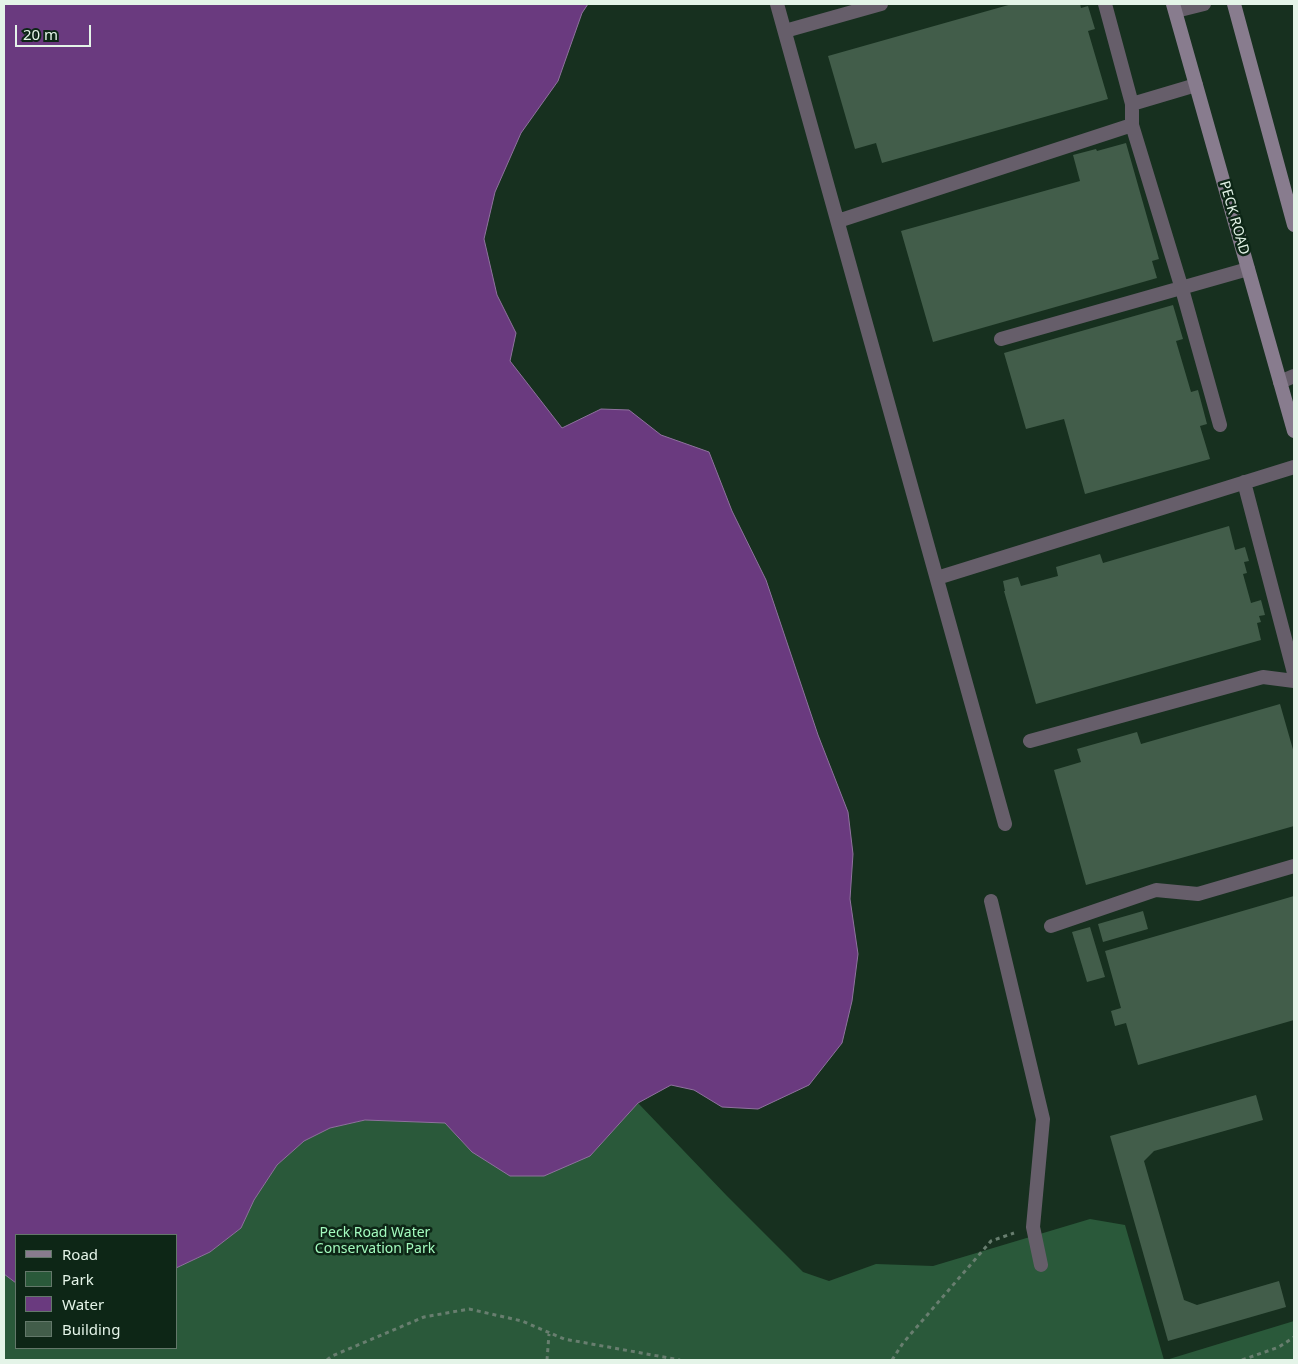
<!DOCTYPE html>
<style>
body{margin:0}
#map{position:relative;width:1298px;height:1364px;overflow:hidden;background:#17301f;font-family:"Noto Sans",sans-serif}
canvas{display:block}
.frame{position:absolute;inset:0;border:5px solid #e4f4e8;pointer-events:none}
.legend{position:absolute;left:15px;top:1234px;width:162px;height:115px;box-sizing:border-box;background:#0d2616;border:1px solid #63786a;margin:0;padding:6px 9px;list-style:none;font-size:15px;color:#e4f4e8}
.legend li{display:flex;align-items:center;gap:10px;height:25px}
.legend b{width:25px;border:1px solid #63786a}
.scale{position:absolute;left:15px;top:25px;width:76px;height:22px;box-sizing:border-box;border:2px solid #e4f4e8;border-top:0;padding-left:6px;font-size:15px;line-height:18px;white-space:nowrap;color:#e4f4e8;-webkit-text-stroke:4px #0d2616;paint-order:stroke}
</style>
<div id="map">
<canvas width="1298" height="1364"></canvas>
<div class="frame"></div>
<ul class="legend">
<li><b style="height:6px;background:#887c8e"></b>Road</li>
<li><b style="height:14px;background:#2a593a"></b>Park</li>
<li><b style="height:14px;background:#6a3a7f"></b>Water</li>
<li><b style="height:14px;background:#425d4a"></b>Building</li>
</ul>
<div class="scale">20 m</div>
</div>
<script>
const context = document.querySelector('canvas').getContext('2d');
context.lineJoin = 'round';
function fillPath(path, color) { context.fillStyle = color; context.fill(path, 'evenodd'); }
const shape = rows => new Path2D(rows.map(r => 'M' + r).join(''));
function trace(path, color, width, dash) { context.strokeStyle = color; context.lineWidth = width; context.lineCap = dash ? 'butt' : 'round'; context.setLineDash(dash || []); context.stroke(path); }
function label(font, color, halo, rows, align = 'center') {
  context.font = font + ' "Noto Sans",sans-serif'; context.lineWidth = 5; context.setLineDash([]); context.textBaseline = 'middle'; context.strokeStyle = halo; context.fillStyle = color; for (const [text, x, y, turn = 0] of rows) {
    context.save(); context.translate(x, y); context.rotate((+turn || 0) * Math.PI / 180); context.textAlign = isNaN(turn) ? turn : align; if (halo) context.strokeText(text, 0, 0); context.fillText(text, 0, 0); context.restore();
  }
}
fillPath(shape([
 [638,1103,727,1196,803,1272,829,1281,876,1264,933,1266,1090,1219,1125,1225,1164,1360,4,1360,4,1274,16,1283,16,1348,176,1348,176,1268,210,1252,241,1228,254,1200,277,1165,304,1141,330,1128,366,1120,445,1123,472,1152,590,1156],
 [1294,1321,1294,1360,1166,1360]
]), '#2a593a');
const water = shape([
 [4,4,588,4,582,13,558,81,521,133,495,192,484,239,497,295,516,333,510,361,562,428,601,409,629,410,661,435,709,452,732,511,766,580,818,735,848,812,853,854,850,899,858,954,852,1001,842,1043,809,1085,758,1109,722,1107,694,1090,671,1085,638,1103,590,1156,544,1176,510,1176,472,1152,445,1123,365,1120,330,1128,304,1141,277,1165,254,1200,241,1228,210,1252,176,1268,176,1235,16,1235,16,1283,4,1274,4,4]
]);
fillPath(water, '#6a3a7f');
trace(water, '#8f729e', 1);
fillPath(shape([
 [1012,4,1080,4,1081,8,1088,6,1095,29,1088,31,1108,99,882,163,876,143,855,149,828,56],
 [1126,143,1159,259,1152,261,1157,278,933,342,901,231,1080,181,1073,155,1096,149,1097,151],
 [1173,305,1183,339,1176,341,1191,392,1198,390,1207,424,1200,426,1210,459,1085,494,1064,419,1026,429,1004,353],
 [1229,526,1235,550,1245,547,1249,561,1244,562,1247,573,1243,574,1251,603,1261,600,1265,615,1259,616,1261,622,1257,623,1261,640,1036,704,1004,591,1005,591,1003,581,1018,577,1021,586,1058,576,1056,567,1100,554,1103,563],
 [1280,704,1294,753,1294,826,1086,885,1054,770,1081,762,1077,749,1137,732,1141,744],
 [1294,896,1294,1020,1138,1065,1126,1023,1115,1026,1111,1011,1121,1008,1105,951],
 [1143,911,1148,929,1103,942,1098,924],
 [1090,927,1105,977,1087,982,1072,932],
 [1256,1095,1263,1120,1154,1151,1144,1161,1184,1300,1197,1305,1279,1281,1286,1307,1168,1341,1110,1136]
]), '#425d4a');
trace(shape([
 [327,1360,332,1356,424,1317,469,1309,522,1321,564,1339,680,1360],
 [547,1360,549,1334],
 [892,1360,903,1343,991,1241,1014,1233],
 [1242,1360,1279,1347,1294,1337]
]), '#687e6f', 3, [4, 4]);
trace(shape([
 [777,4,1005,824],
 [1105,4,1132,104],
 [785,31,881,4],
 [1196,85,1132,104,1132,125,1182,289,1220,425],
 [838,221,1132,125],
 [1001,339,1248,269],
 [1244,482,1294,673],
 [937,578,1294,467],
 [1030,741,1263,677,1294,681],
 [991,901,1043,1119,1033,1227,1041,1265],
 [1051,926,1156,890,1198,894,1294,866]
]), '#665e6a', 14);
trace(shape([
 [1280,382,1294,376]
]), '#665e6a', 14);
trace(shape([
 [1176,11,1204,4]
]), '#665e6a', 14);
trace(shape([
 [1173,4,1294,431],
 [1234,4,1294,225]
]), '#887c8e', 14);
label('14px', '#e4f4e8', '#0d2616', [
 ["PECK ROAD",1234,218,74]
]);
label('14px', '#a3fbbe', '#0d2616', [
 ["Peck Road Water",375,1233],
 ["Conservation Park",375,1249]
]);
</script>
